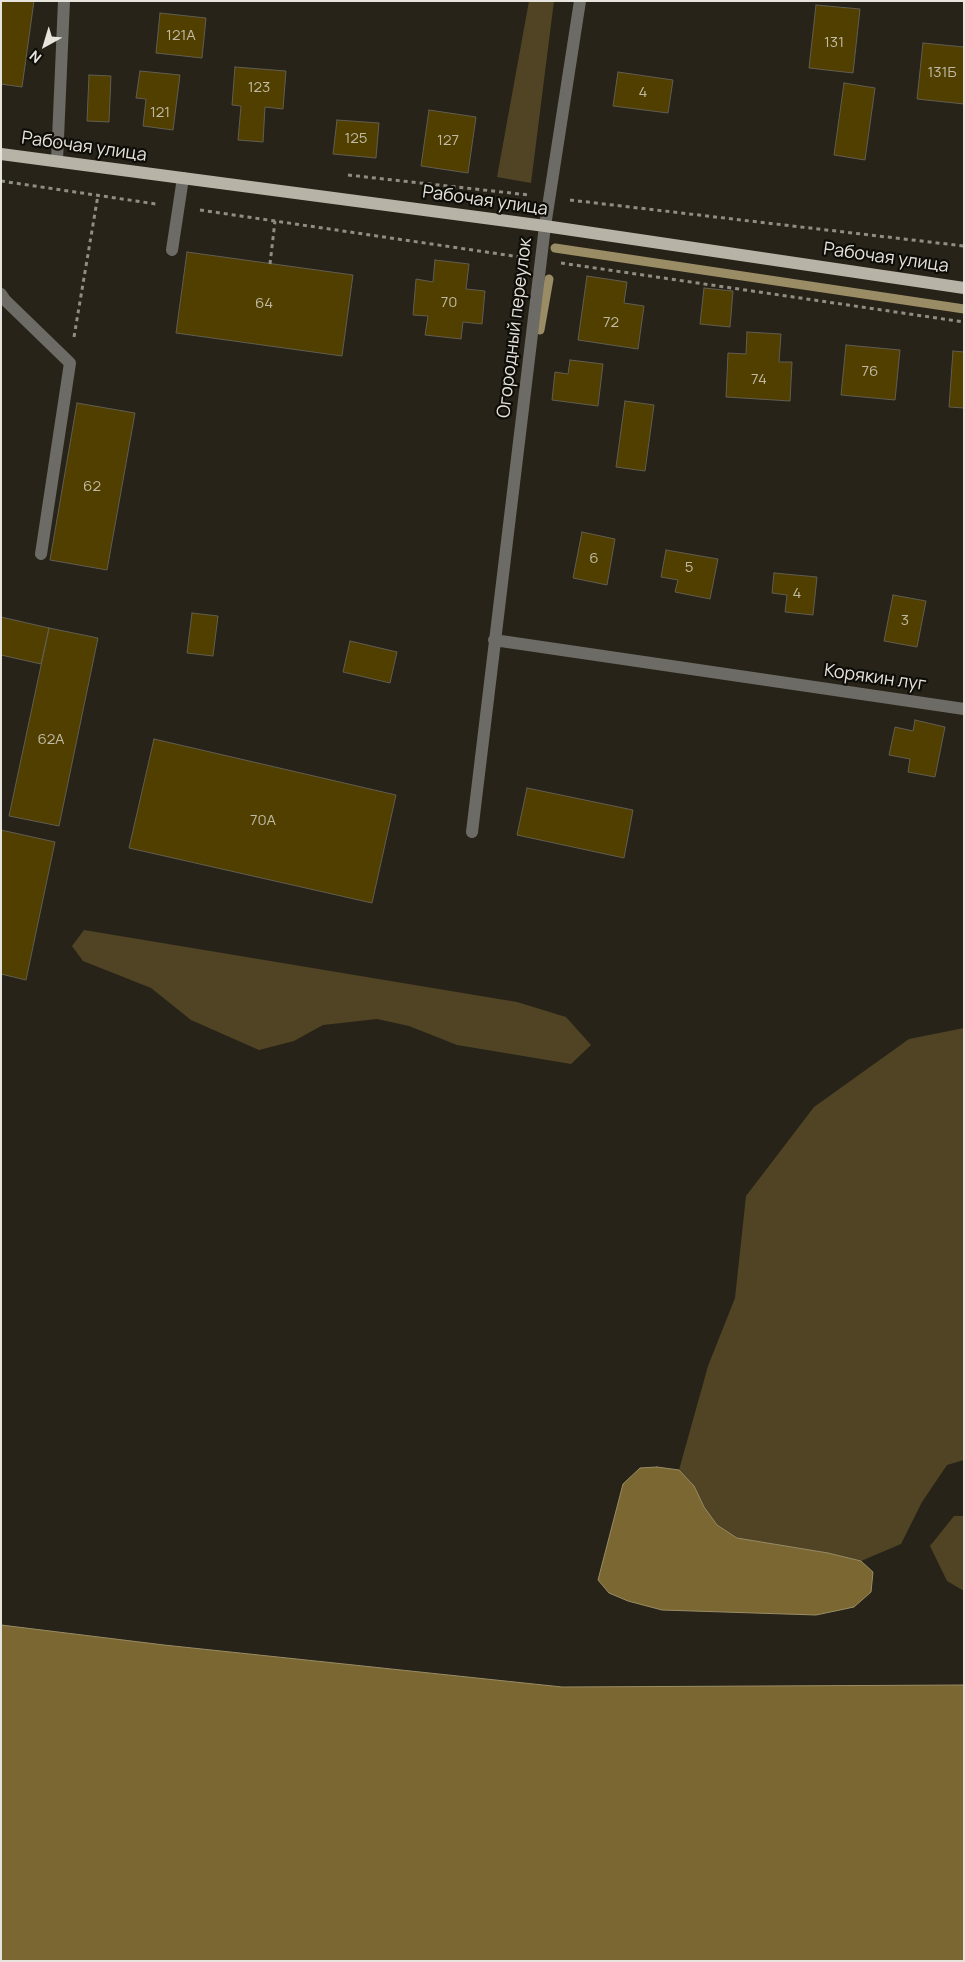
<!DOCTYPE html>
<meta charset="utf-8">
<style>
body{margin:0}
#map{position:relative;width:965px;height:1962px;overflow:hidden;background:#272318;font-family:Manrope,sans-serif}
canvas{display:block}
.frame{position:absolute;inset:0;border:2px solid #e6e4dd;pointer-events:none}
.north{position:absolute;left:20px;top:20px;width:50px;height:50px;-webkit-text-stroke:4px #0e0d08;paint-order:stroke;rotate:219deg;font-size:14px;font-weight:700;line-height:20px;text-align:center;color:#e6e4dd}
.north::after{content:'';display:block;margin:auto;width:18px;height:22px;background:#e6e4dd;clip-path:polygon(50% 0,100% 100%,50% 72%,0 100%)}
</style>
<div id="map">
<canvas width="965" height="1962"></canvas>
<div class="frame"></div>
<div class="north">N</div>
</div>
<script>
const context = document.querySelector('canvas').getContext('2d');
context.lineJoin = 'round';
function fillPath(path, color) { context.fillStyle = color; context.fill(path, 'evenodd'); }
const shape = rows => new Path2D(rows.map(r => 'M' + r).join(''));
function trace(path, color, width, dash) { context.strokeStyle = color; context.lineWidth = width; context.lineCap = dash ? 'butt' : 'round'; context.setLineDash(dash || []); context.stroke(path); }
function label(font, color, halo, rows, align = 'center') {
  context.font = font + ' Manrope,sans-serif'; context.lineWidth = 4.5; context.setLineDash([]); context.textBaseline = 'middle'; context.strokeStyle = halo; context.fillStyle = color; for (const [text, x, y, turn = 0] of rows) {
    context.save(); context.translate(x, y); context.rotate((+turn || 0) * Math.PI / 180); context.textAlign = isNaN(turn) ? turn : align; if (halo) context.strokeText(text, 0, 0); context.fillText(text, 0, 0); context.restore();
  }
}
fillPath(shape([
 [529,1,554,1,531,183,497,177],
 [84,930,517,1002,566,1017,591,1045,571,1064,457,1045,409,1026,377,1019,323,1025,294,1041,259,1050,191,1020,151,988,83,961,72,946],
 [964,1028,964,1460,947,1465,922,1502,901,1544,861,1561,828,1553,738,1538,717,1525,704,1507,694,1486,679,1470,708,1366,735,1298,746,1196,814,1107,909,1039],
 [954,1516,964,1516,964,1591,947,1581,930,1546]
]), '#504424');
const water = shape([
 [657,1467,679,1470,694,1486,704,1507,717,1525,737,1538,828,1553,861,1561,873,1572,871,1592,854,1607,816,1615,662,1610,628,1601,609,1593,598,1580,623,1484,640,1468,657,1467],
 [1,1625,164,1645,562,1687,964,1685,964,1961,1,1961,1,1625]
]);
fillPath(water, '#7a6731');
trace(water, '#9a8c65', 1);
trace(shape([
 [555,248,964,309],
 [540,330,549,279]
]), '#9a8c65', 9);
const building = shape([
 [1,1,34,1,22,87,1,84,1,1],
 [816,5,860,9,853,73,809,68,816,5],
 [160,13,206,18,202,58,156,53,160,13],
 [923,43,964,47,964,104,917,99,923,43],
 [235,67,286,71,283,109,265,107,263,142,238,140,241,106,232,105,235,67],
 [140,71,180,75,173,130,143,126,146,99,136,98,140,71],
 [618,72,673,80,668,113,613,106,618,72],
 [89,75,111,76,109,122,87,121,89,75],
 [844,83,875,88,865,160,834,155,844,83],
 [429,110,476,117,468,173,421,166,429,110],
 [337,120,379,123,376,158,333,154,337,120],
 [187,252,353,275,342,356,176,333,187,252],
 [435,260,469,264,466,289,485,291,482,324,463,322,461,339,425,335,428,316,413,315,416,279,433,282,435,260],
 [587,276,627,282,624,303,644,306,638,349,578,340,587,276],
 [704,288,733,291,730,327,700,324,704,288],
 [747,332,781,334,779,362,792,362,790,401,726,397,728,353,746,354,747,332],
 [846,345,900,350,895,400,841,395,846,345],
 [953,351,964,352,964,408,949,407,953,351],
 [570,360,603,364,598,406,552,400,555,372,568,374,570,360],
 [625,401,654,405,645,471,616,467,625,401],
 [77,403,135,413,107,570,50,560,77,403],
 [582,532,615,539,607,585,573,578,582,532],
 [666,550,718,559,710,599,675,592,678,580,661,577,666,550],
 [774,573,817,577,813,615,785,612,787,595,772,593,774,573],
 [893,595,926,601,917,647,884,641,893,595],
 [192,613,218,616,213,656,187,653,192,613],
 [1,617,49,628,41,664,1,655,1,617],
 [49,628,98,638,59,826,9,816,49,628],
 [350,641,397,652,390,683,343,672,350,641],
 [915,720,945,727,935,777,908,772,910,759,889,755,895,727,913,731,915,720],
 [154,739,396,795,372,903,129,848,154,739],
 [527,788,633,810,624,858,517,835,527,788],
 [1,830,55,842,26,980,1,974,1,830]
]);
fillPath(building, '#513f00');
trace(building, '#615d51', 1);
trace(shape([
 [348,175,529,195],
 [1,181,156,204],
 [570,200,964,246],
 [200,210,520,257],
 [561,263,964,322],
 [270,264,275,221],
 [74,337,98,195]
]), '#8f8d84', 3, [4, 4]);
trace(shape([
 [57,161,64,1],
 [172,250,183,178],
 [1,294,5,300,70,363,41,554],
 [494,640,964,709],
 [472,832,545,226,580,1]
]), '#6d6b65', 12);
trace(shape([
 [1,154,545,226,964,288]
]), '#b7b3a7', 12);
label('15px', '#c1bba6', null, [
 ["121А",181,36],
 ["131",834,43],
 ["131Б",942,73],
 ["123",259,88],
 ["4",643,93],
 ["121",160,113],
 ["125",356,139],
 ["127",448,141],
 ["70",449,303],
 ["64",264,304],
 ["72",611,323],
 ["76",870,372],
 ["74",759,380],
 ["62",92,487],
 ["6",594,559],
 ["5",689,568],
 ["4",797,594],
 ["3",905,621],
 ["62А",51,740],
 ["70А",263,821]
]);
label('18px', '#e6e4dd', '#0e0d08', [
 ["Рабочая улица",84,147,8],
 ["Рабочая улица",485,201,8],
 ["Рабочая улица",886,258,8],
 ["Огородный переулок",515,328,-83],
 ["Корякин луг",875,678,8]
]);
</script>
